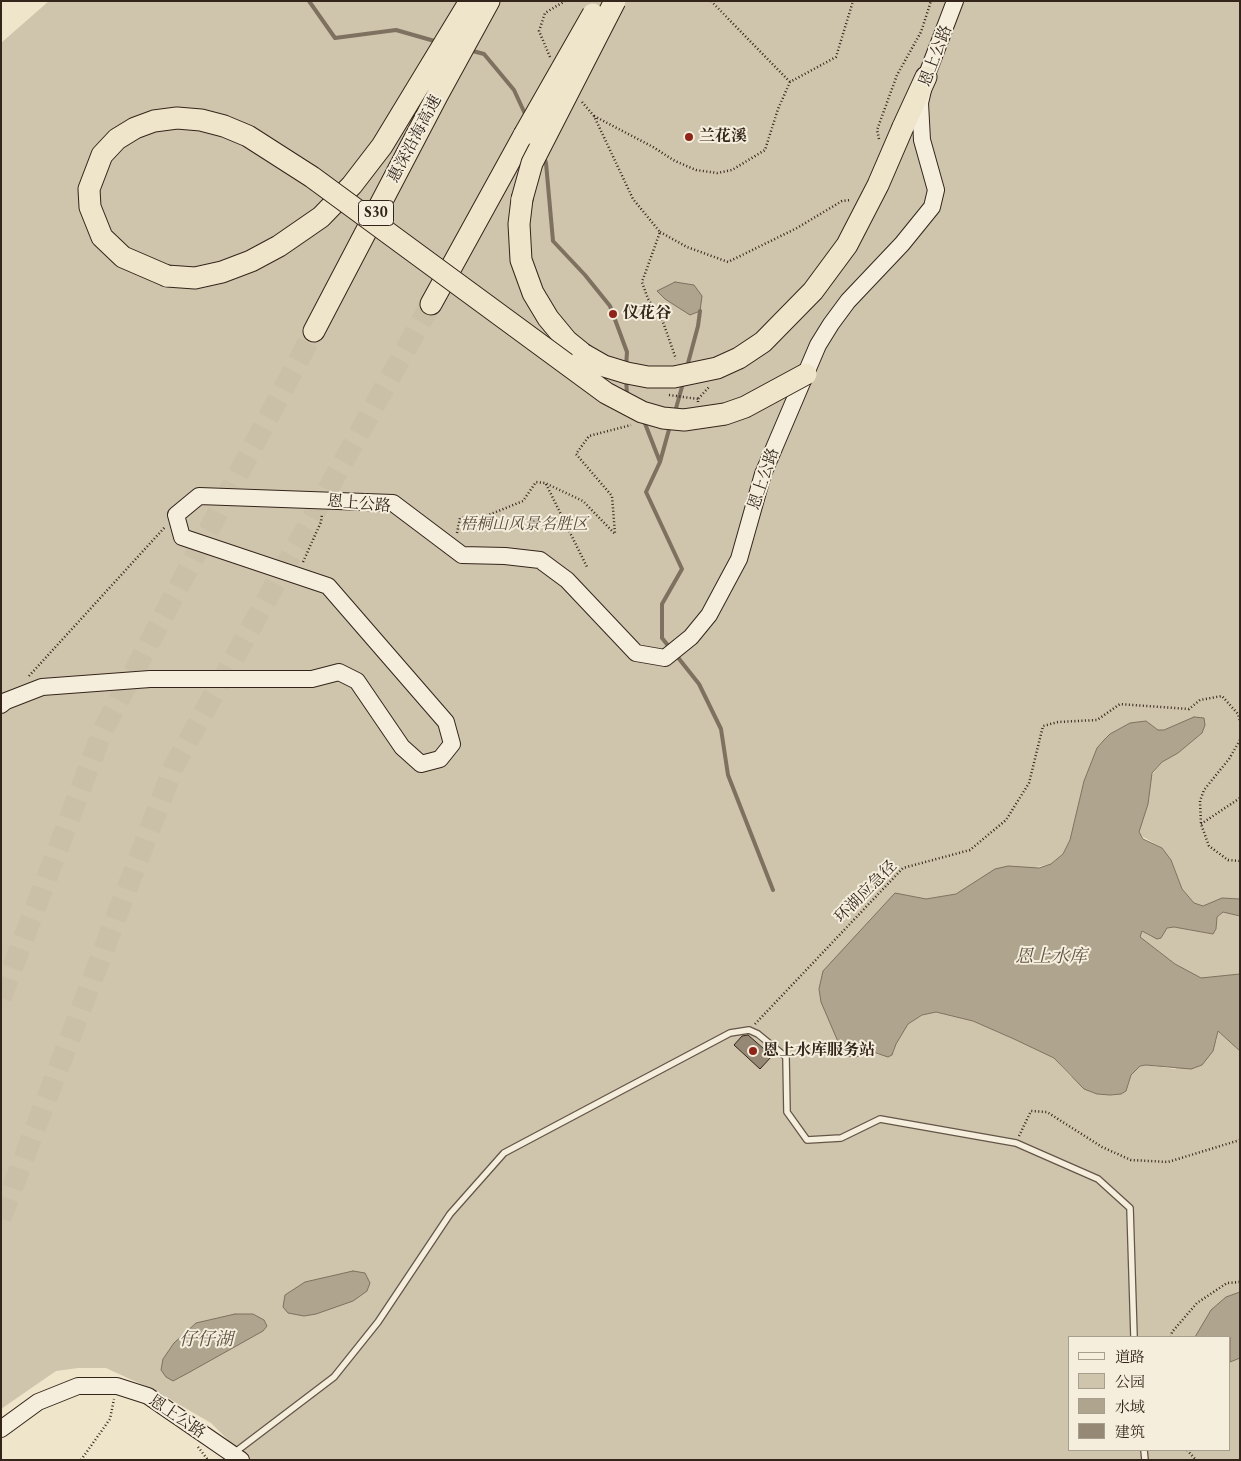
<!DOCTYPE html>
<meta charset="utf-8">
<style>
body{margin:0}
#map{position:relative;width:1241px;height:1461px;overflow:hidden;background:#efe5ca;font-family:"EB Garamond","Noto Serif SC",serif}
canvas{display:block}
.frame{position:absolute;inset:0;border:2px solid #34251b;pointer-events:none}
.legend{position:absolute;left:1068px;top:1336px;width:162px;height:115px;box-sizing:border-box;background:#f5eedd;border:1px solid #a89e8f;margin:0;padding:6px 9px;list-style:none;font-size:15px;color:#34251b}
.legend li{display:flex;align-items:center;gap:10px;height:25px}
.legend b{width:25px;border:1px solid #a89e8f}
</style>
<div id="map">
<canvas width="1241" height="1461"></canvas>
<div class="frame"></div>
<ul class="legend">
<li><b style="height:6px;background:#f5eedd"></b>道路</li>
<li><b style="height:14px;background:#cfc4ac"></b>公园</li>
<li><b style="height:14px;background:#afa48e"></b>水域</li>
<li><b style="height:14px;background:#958976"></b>建筑</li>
</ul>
</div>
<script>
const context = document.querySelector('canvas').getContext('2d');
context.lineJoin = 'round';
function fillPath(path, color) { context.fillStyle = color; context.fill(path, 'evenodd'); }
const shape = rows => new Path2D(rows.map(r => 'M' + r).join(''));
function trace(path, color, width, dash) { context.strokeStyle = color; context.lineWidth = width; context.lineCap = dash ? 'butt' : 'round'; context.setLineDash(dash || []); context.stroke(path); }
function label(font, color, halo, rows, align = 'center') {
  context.font = font + ' "EB Garamond","Noto Serif SC",serif'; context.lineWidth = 4; context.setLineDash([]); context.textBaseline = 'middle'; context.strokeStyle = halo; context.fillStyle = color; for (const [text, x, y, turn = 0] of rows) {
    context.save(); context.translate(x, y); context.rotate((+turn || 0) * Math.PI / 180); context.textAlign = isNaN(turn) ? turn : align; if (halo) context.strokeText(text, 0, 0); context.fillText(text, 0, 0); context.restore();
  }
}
fillPath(shape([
 [49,1,1240,1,1240,899,1232,898,1203,906,1194,903,1182,889,1171,860,1162,848,1140,835,1138,828,1148,804,1150,777,1162,762,1178,753,1202,733,1195,717,1164,730,1158,730,1146,721,1130,723,1110,734,1097,748,1084,781,1070,840,1063,854,1051,864,982,878,956,894,926,899,895,893,855,1057,866,1053,882,1055,894,1052,895,1044,908,1024,922,1015,936,1012,973,1021,1014,1039,1054,1058,1070,1076,1097,1094,1110,1095,1126,1091,1131,1075,1140,1066,1146,1065,1175,1069,1216,1041,1218,1031,1232,1043,1240,1051,1240,1460,228,1460,228,1440,211,1423,156,1391,106,1368,78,1368,56,1371,1,1409,1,43],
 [1070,1337,1230,1337,1230,1450,1070,1450],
 [1223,912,1240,916,1240,974,1201,979,1175,964,1140,938,1142,931,1150,936,1161,938,1167,928,1174,927,1212,934,1216,929,1217,917]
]), '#cfc4ac');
const water = shape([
 [675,282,694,285,702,296,700,311,690,315,665,299,657,291,675,282],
 [1194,717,1204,718,1205,725,1202,733,1178,753,1162,762,1152,773,1148,804,1139,832,1143,839,1162,848,1171,860,1182,889,1194,903,1203,906,1222,898,1240,899,1240,916,1223,912,1217,917,1216,929,1213,934,1174,927,1167,928,1161,938,1157,939,1142,931,1140,937,1175,964,1201,978,1240,974,1240,1051,1218,1031,1213,1051,1202,1065,1191,1069,1146,1065,1140,1066,1131,1075,1126,1091,1121,1094,1110,1095,1097,1094,1084,1089,1054,1058,1014,1039,973,1021,936,1012,922,1015,908,1024,896,1044,892,1055,888,1057,876,1053,855,1057,847,1056,842,1051,821,1002,819,989,823,971,895,893,926,899,956,894,995,869,1008,866,1039,868,1051,864,1063,854,1070,840,1084,781,1097,748,1104,740,1110,734,1130,723,1146,721,1158,730,1164,730,1194,717],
 [353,1271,365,1273,370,1283,367,1291,353,1301,316,1314,304,1316,288,1313,283,1307,285,1295,305,1282,353,1271],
 [1240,1292,1240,1358,1230,1362,1230,1337,1195,1337,1211,1310,1226,1297,1240,1292],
 [235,1314,253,1314,264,1320,267,1326,263,1331,188,1373,173,1381,166,1377,161,1370,163,1359,174,1343,196,1323,235,1314]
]);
fillPath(water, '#afa48e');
trace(water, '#7e7160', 1);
trace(shape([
 [309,1,335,38,396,30,438,42],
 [469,50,484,54,514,90,526,116],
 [544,157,546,163,553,241,585,275,610,306,627,352,626,367],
 [687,367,698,326,700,311],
 [626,379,627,394],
 [675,412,683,383],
 [644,421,660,462,646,492,682,569,662,604,662,638,670,648],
 [660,462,670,426],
 [676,655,699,684,721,729,728,775,773,890]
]), '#7e7160', 4);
const building = shape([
 [748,1035,772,1056,760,1069,734,1045,742,1036,748,1035]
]);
fillPath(building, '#958976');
trace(building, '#34251b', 1);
trace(shape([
 [1,998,103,730,314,331],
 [1,1218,174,766,431,304]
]), '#cabfa7', 21, [21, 11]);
const lane = shape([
 [1144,1450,1145,1460],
 [234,1453,334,1377,378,1322,450,1214,504,1153,730,1033,749,1030,758,1034,786,1057,787,1112,807,1140,841,1138,880,1119,1016,1143,1098,1179,1130,1208,1134,1337]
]);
const secondary = shape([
 [1,705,6,701,42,687,150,679,312,679,339,672,357,681,402,747,421,764,440,759,452,744,446,722,328,586,182,537,176,515,199,496,393,503,462,555,505,556,540,560,567,580,636,653,665,658,691,637,709,615,739,559,763,474,818,345,831,324,848,301,902,244,932,207,936,190,922,140,920,103,926,77,955,1],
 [1,1429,38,1402,78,1386,117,1386,148,1396,241,1460]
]);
const highway = shape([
 [903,127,926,77],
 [522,199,519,224,521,260,533,293,548,318,567,341,583,354],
 [167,276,195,278,222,272,251,261,279,246,321,217,352,185,382,146,470,1],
 [431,304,524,135],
 [314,331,437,96,489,1]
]);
trace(lane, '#635547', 8);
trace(secondary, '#34251b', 18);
trace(highway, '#34251b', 23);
trace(shape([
 [711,1,790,82],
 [550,57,539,31,545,13,565,1],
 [582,102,594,116,633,199,660,232,642,282,648,299,663,322,676,359],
 [594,116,653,147,675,161,696,170,717,173,732,170,765,150,778,109,790,82,836,57,853,1],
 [879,139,877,130,897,75,921,32,931,1],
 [660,232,687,247,728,262,797,228,842,201,851,200],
 [669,395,698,399],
 [698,402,698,399,709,387],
 [546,484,587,567],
 [457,533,460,518,481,518,523,501,536,482,545,483,583,501,615,534,612,496,576,454,589,436,631,425],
 [303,562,321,522,322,514],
 [29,676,165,527],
 [1240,740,1229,759,1204,790,1200,801,1201,824,1209,846,1228,860,1240,861],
 [1201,824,1240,798],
 [755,1024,903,868,970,850,1006,820,1029,783,1043,726,1058,722,1097,720,1120,704,1189,709,1200,700,1222,696,1238,714,1240,721],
 [1019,1136,1031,1111,1047,1112,1102,1147,1131,1160,1168,1162,1240,1140],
 [1171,1337,1172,1332,1197,1303,1227,1283,1240,1282],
 [198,1447,208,1460],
 [1187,1450,1196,1460],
 [81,1460,110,1419,114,1399]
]), '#34251b', 2.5, [1, 2.5]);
trace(lane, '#f5eedd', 5.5);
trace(secondary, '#f5eedd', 16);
trace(highway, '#efe5ca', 21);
const highwayBridge = shape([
 [524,135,593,14],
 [522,199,532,163,615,1],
 [167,276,123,257,102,237,90,207,89,189,102,155,117,139,135,128,154,121,177,118,201,120,224,126,248,136,312,177,606,393,642,412,663,418,684,420,725,414,745,407,806,374],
 [583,354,604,366,627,373,648,377,674,377,717,368,739,358,763,342,813,291,847,245,878,185,903,127]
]);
trace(highwayBridge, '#34251b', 23, []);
trace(highwayBridge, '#efe5ca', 21);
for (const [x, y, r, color] of [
 [689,137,5,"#8f2418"],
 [613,314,5,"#8f2418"],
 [753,1051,5,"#8f2418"]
]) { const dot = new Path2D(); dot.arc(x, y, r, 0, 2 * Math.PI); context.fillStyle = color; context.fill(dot); trace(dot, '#f5eedd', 2); }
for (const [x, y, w] of [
 [376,213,35]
]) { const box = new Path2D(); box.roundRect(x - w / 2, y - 12.5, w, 25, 4); context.fillStyle = '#f5eedd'; context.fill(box); trace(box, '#34251b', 1); }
label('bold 15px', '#34251b', null, [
 ["S30",376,213]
]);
label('16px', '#34251b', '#f5eedd', [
 ["恩上公路",936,56,-69],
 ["惠深沿海高速",415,139,-62],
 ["恩上公路",764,479,-71],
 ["恩上公路",359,504,5],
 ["环湖应急径",866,892,-45],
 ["恩上公路",177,1417,34]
]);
label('bold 16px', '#34251b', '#f5eedd', [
 ["兰花溪",699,137],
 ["仪花谷",623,314],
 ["恩上水库服务站",763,1051]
], 'left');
label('italic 16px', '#5b4d3f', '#f5eedd', [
 ["梧桐山风景名胜区",524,525]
]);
label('italic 18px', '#5f5143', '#f5eedd', [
 ["恩上水库",1051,957],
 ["仔仔湖",206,1340]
]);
</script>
